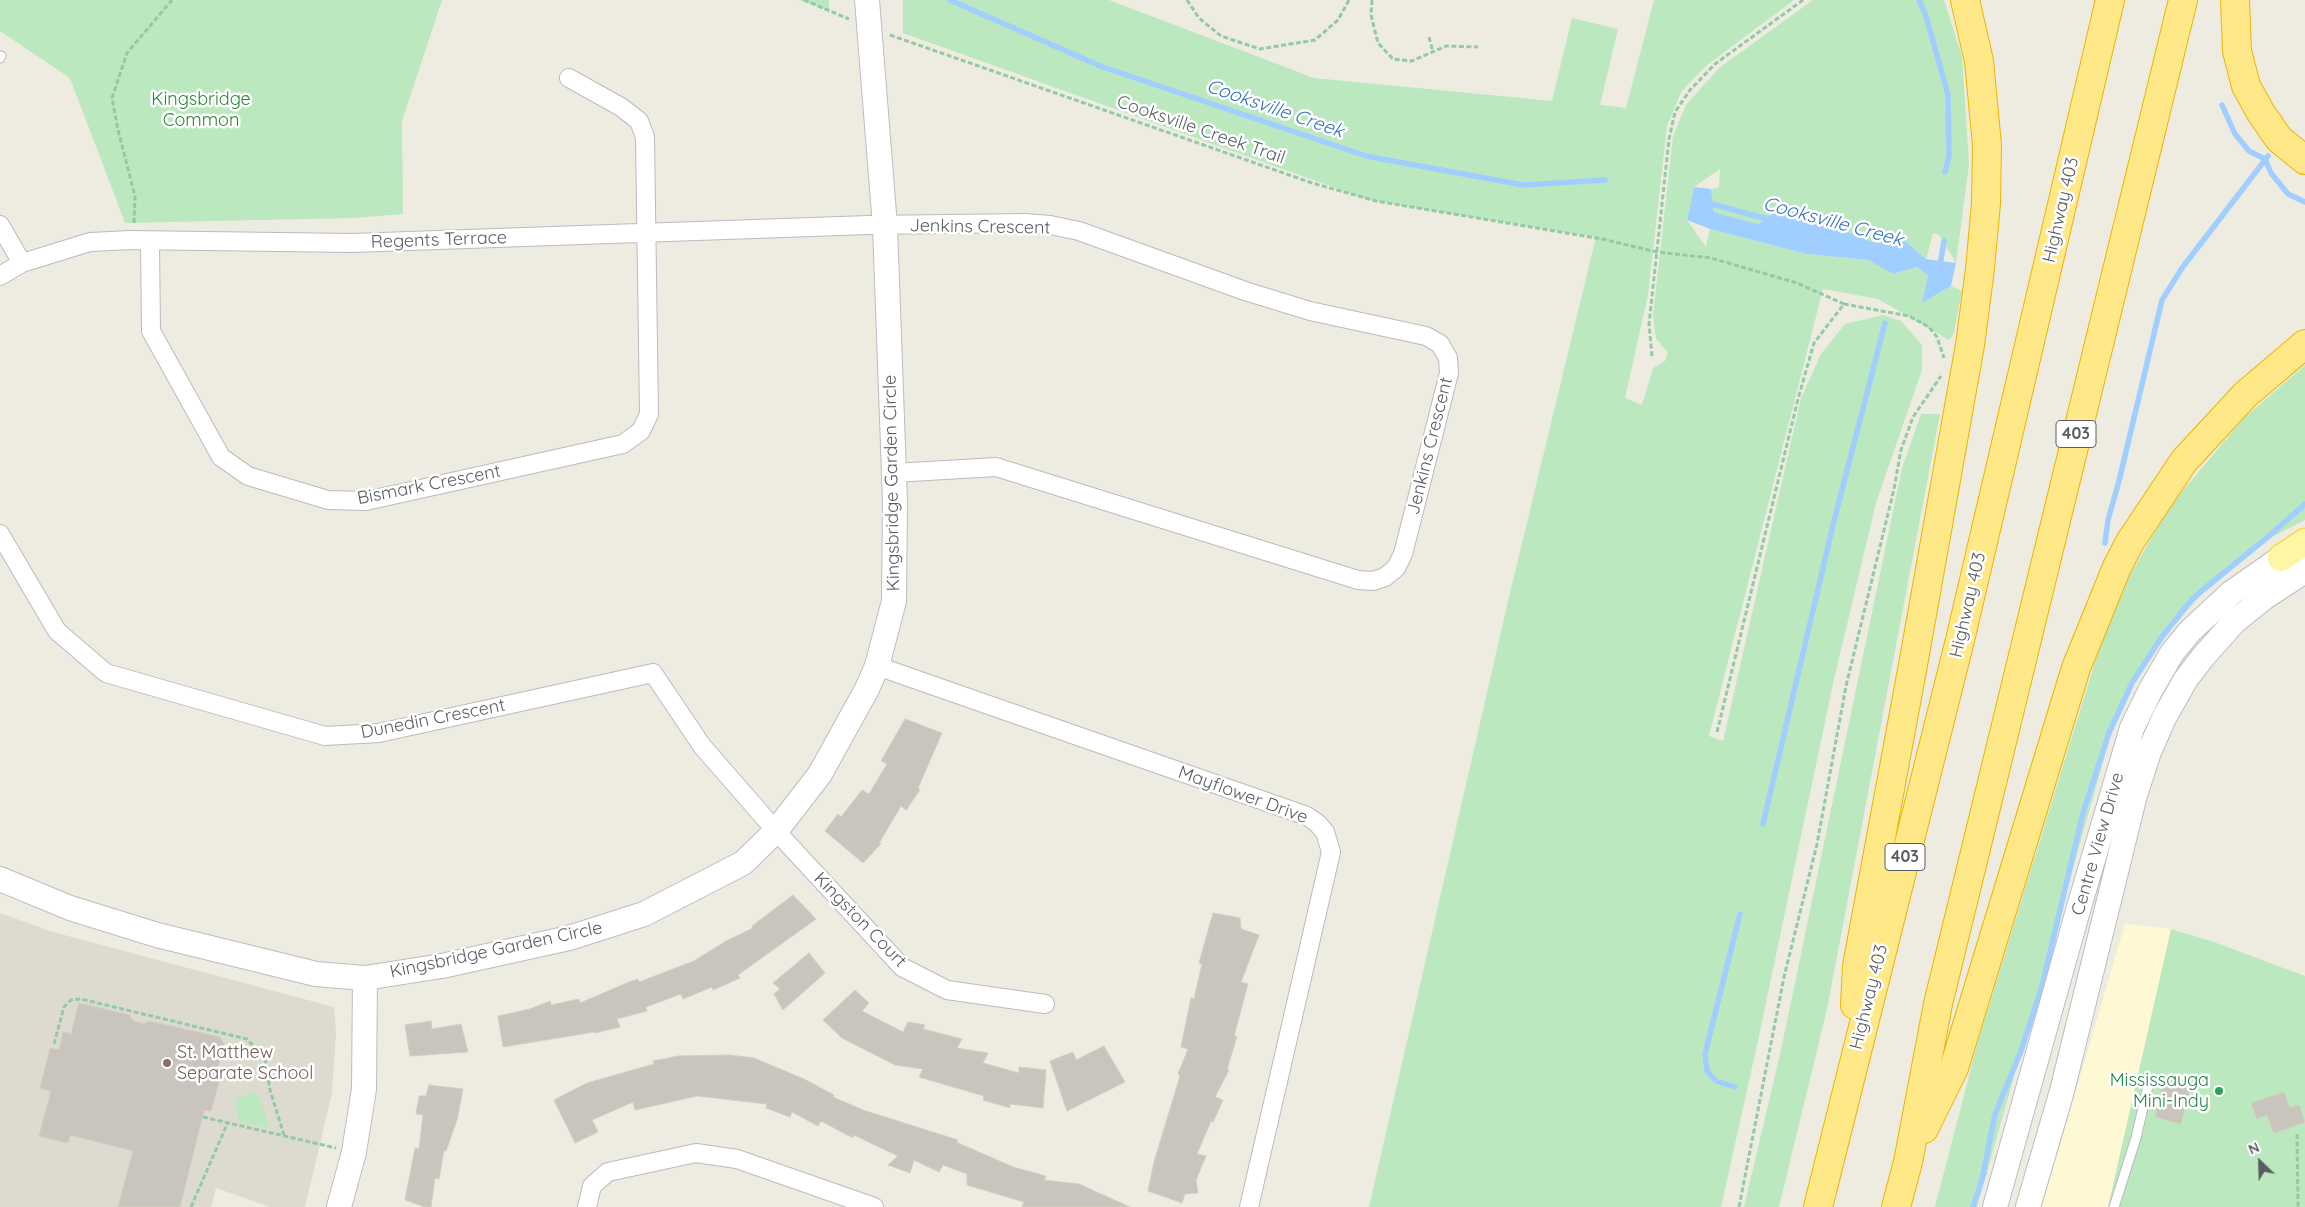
<!DOCTYPE html>
<style>
body{margin:0}
#map{position:relative;width:2305px;height:1207px;overflow:hidden;background:#eeece1;font-family:Quicksand,sans-serif}
canvas{display:block}
.north{position:absolute;left:2235px;top:1137px;width:50px;height:50px;-webkit-text-stroke:4px #fff;paint-order:stroke;rotate:336deg;font-size:14px;font-weight:700;line-height:20px;text-align:center;color:#595d63}
.north::after{content:'';display:block;margin:auto;width:18px;height:22px;background:#595d63;clip-path:polygon(50% 0,100% 100%,50% 72%,0 100%)}
</style>
<div id="map">
<canvas width="2305" height="1207"></canvas>
<div class="north">N</div>
</div>
<script>
const context = document.querySelector('canvas').getContext('2d');
context.lineJoin = 'round';
function fillPath(path, color) { context.fillStyle = color; context.fill(path, 'evenodd'); }
const shape = rows => new Path2D(rows.map(r => 'M' + r).join(''));
function trace(path, color, width, dash) { context.strokeStyle = color; context.lineWidth = width; context.lineCap = dash ? 'butt' : 'round'; context.setLineDash(dash || []); context.stroke(path); }
function label(font, color, halo, rows, align = 'center') {
  context.font = font + ' Quicksand,sans-serif'; context.lineWidth = 5; context.setLineDash([]); context.textBaseline = 'middle'; context.strokeStyle = halo; context.fillStyle = color; for (const [text, x, y, turn = 0] of rows) {
    context.save(); context.translate(x, y); context.rotate((+turn || 0) * Math.PI / 180); context.textAlign = isNaN(turn) ? turn : align; if (halo) context.strokeText(text, 0, 0); context.fillText(text, 0, 0); context.restore();
  }
}
fillPath(shape([
 [2125,924,2171,929,2214,942,2305,976,2305,1207,2042,1207]
]), '#fff8d5');
fillPath(shape([
 [0,913,53,932,334,1007,336,1033,332,1093,305,1207,270,1207,216,1188,211,1207,0,1207]
]), '#dddbd0');
fillPath(shape([
 [0,0,442,0,402,121,403,214,354,218,125,223,70,78,0,31],
 [799,0,829,0,829,11],
 [903,0,1109,0,1314,78,1552,101,1572,18,1618,29,1600,105,1626,108,1654,0,1794,0,1706,66,1681,92,1667,126,1648,295,1625,398,1642,405,1653,368,1665,361,1668,352,1656,339,1653,315,1673,136,1686,105,1719,68,1813,0,1944,0,1962,56,1969,164,1956,263,1939,235,1933,233,1926,259,1905,241,1875,243,1775,212,1758,224,1714,212,1711,189,1719,187,1720,169,1694,187,1687,220,1706,247,1710,229,1807,254,1868,260,1893,274,1917,267,1928,276,1922,303,1951,286,1962,291,1954,333,1949,340,1878,299,1823,289,1709,736,1723,741,1801,398,1821,354,1845,324,1883,315,1901,321,1922,345,1922,370,1876,503,1834,679,1759,1036,1721,1207,1369,1207,1509,597,1596,237,1369,200,903,33],
 [2305,365,2305,520,2266,540,2220,574,2175,624,2138,675,2111,734,1977,1207,1935,1207,1977,1045,2099,649,2130,575,2170,506,2244,418],
 [1921,414,1940,414,1827,1009,1779,1207,1744,1207,1781,1050,1902,468],
 [2171,929,2214,942,2305,976,2305,1207,2108,1207],
 [252,1092,259,1096,270,1128,240,1121,236,1112,237,1099]
]), '#bbe8be');
fillPath(shape([
 [1694,187,1711,189,1714,212,1758,224,1775,212,1793,210,1875,243,1905,241,1926,259,1956,263,1951,286,1922,303,1928,276,1917,267,1893,274,1868,260,1807,254,1710,229,1687,220]
]), '#a0cfff');
trace(shape([
 [950,0,1100,66,1366,156,1523,185,1605,180],
 [1919,0,1926,16,1948,95,1949,156,1945,172],
 [2222,105,2235,134,2249,151,2265,159,2271,173,2288,194,2305,202],
 [1708,203,1771,220],
 [1940,266,1944,241],
 [2105,543,2108,520,2119,481,2162,300,2182,268,2268,156],
 [1763,824,1833,525,1885,323],
 [1735,1087,1716,1081,1707,1071,1705,1054,1740,914],
 [1983,1175,1995,1114,2021,1051,2042,986,2083,813,2109,733,2132,683,2161,638,2193,598,2269,536,2305,504],
 [1973,1207,1984,1173]
]), '#a0cfff', 5.5);
const building = shape([
 [905,719,942,733,918,788,920,790,906,810,901,806,879,843,881,844,863,863,825,831,838,814,841,817,862,790,869,794,887,764,881,761,905,719],
 [793,895,816,919,738,975,740,978,713,990,712,987,683,999,681,994,646,1007,647,1011,617,1019,620,1027,595,1033,594,1032,503,1047,498,1016,530,1009,550,1001,551,1005,579,999,580,1003,629,982,638,979,639,982,694,961,726,941,753,928,752,926,793,895],
 [1213,913,1240,918,1241,929,1259,935,1241,982,1248,984,1234,1036,1237,1036,1227,1070,1229,1070,1215,1097,1223,1100,1213,1122,1211,1121,1197,1154,1206,1156,1196,1180,1198,1193,1185,1194,1182,1203,1148,1191,1154,1162,1180,1076,1178,1074,1188,1049,1181,1047,1191,998,1194,999,1202,964,1199,963,1213,913],
 [809,953,825,973,783,1010,774,994,780,989,773,983,809,953],
 [855,990,869,1003,862,1011,903,1032,908,1022,925,1025,923,1029,962,1039,957,1048,988,1053,983,1063,1019,1073,1019,1067,1046,1070,1043,1108,1010,1104,1010,1108,983,1100,984,1096,919,1077,923,1069,895,1065,842,1038,823,1020,855,990],
 [79,1003,130,1015,132,1020,144,1024,149,1021,220,1037,224,1044,216,1074,221,1075,211,1111,204,1110,180,1207,118,1207,133,1151,70,1135,68,1143,39,1136,51,1091,40,1088,50,1048,59,1050,63,1032,71,1034,79,1003],
 [431,1021,432,1029,461,1024,468,1052,410,1056,405,1025,431,1021],
 [1104,1046,1125,1082,1067,1111,1050,1061,1073,1052,1076,1060,1104,1046],
 [729,1055,754,1058,804,1079,834,1095,833,1097,863,1110,958,1140,956,1142,1013,1167,1046,1176,1044,1180,1079,1184,1130,1207,1022,1207,1024,1202,967,1185,967,1174,943,1165,939,1172,914,1160,910,1173,888,1165,898,1156,854,1135,853,1138,821,1121,818,1126,792,1112,790,1117,766,1108,767,1104,697,1096,635,1110,633,1102,592,1120,598,1132,575,1143,554,1100,587,1083,654,1064,653,1061,678,1056,729,1055],
 [2165,1074,2192,1081,2181,1124,2155,1117,2165,1074],
 [429,1085,463,1089,457,1120,446,1151,444,1150,439,1179,435,1178,431,1207,425,1207,405,1200,415,1148,419,1149,423,1115,416,1114,419,1096,426,1096,429,1085],
 [2284,1092,2290,1108,2299,1105,2305,1122,2274,1133,2267,1115,2257,1119,2251,1103,2284,1092]
]);
fillPath(building, '#c9c5be');
trace(building, '#d3cebf', 1);
const lane = shape([
 [0,58,1,56],
 [2114,1207,2136,1138,2148,1086]
]);
const street = shape([
 [0,225,22,263],
 [150,242,151,331,221,457,248,476,328,500,366,501,623,444,641,431,649,414,645,137,639,121,621,107,569,78],
 [0,276,22,263,90,242,131,240,352,243,869,225,1025,223,1050,225,1079,231,1245,291,1310,311,1426,336,1440,344,1448,358,1449,373,1403,554,1396,568,1385,577,1373,581,1358,580,996,467,894,473],
 [0,534,57,631,106,673,325,736,379,733,653,673,702,746,776,831,902,967,947,990,1045,1004],
 [877,666,1307,816,1317,823,1325,832,1331,852,1249,1207],
 [587,1207,592,1186,608,1172,696,1153,737,1159,874,1207]
]);
const secondary = shape([
 [0,879,70,908,157,935,316,974,365,978,442,966,569,938,644,914,743,863,776,831,820,774,867,689,877,666,894,601,895,502,885,226,867,0],
 [339,1207,354,1152,364,1089,365,978],
 [1995,1207,2079,907,2132,728,2150,691,2172,653,2190,631,2231,593,2281,558,2299,550],
 [2028,1207,2062,1091,2135,795,2149,752,2165,716,2186,679,2203,657,2234,622,2265,597,2305,571]
]);
const primary = shape([
 [2281,558,2305,542]
]);
const highway = shape([
 [2235,0,2237,51,2246,86,2261,113,2279,139,2305,160],
 [1855,1005,1857,966,1913,665,1970,345,1980,269,1986,203,1987,145,1979,61,1965,0],
 [1924,1129,1954,1068,2076,668,2117,567,2130,542,2184,461,2245,395,2305,344],
 [1818,1207,1960,640,2110,0],
 [1896,1207,1908,1162,1938,1004,2183,0]
]);
trace(lane, '#b9bbc1', 11);
trace(street, '#b9bbc1', 20);
trace(secondary, '#babdc4', 26);
trace(primary, '#fcd64c', 29);
trace(highway, '#efb300', 30);
trace(shape([
 [804,0,849,19],
 [1187,0,1199,18,1221,36,1260,49,1315,40,1338,20,1349,0],
 [1372,0,1371,15,1378,43,1393,59,1412,61,1446,46,1478,47],
 [890,35,1312,183,1376,201,1602,239,1657,252,1711,258,1797,283,1844,304],
 [1429,37,1433,52],
 [134,223,135,196,118,130,112,98,127,53,172,0],
 [1652,356,1649,324,1669,139,1675,112,1690,90,1715,64,1803,0],
 [1717,732,1798,399,1814,343,1844,304,1909,316,1929,327,1937,337,1944,358],
 [54,1044,64,1007,71,1000,81,999,247,1039,265,1059,270,1090,284,1135],
 [203,1117,336,1148],
 [2297,1134,2298,1207],
 [191,1207,228,1122],
 [1739,1207,1784,977,1817,844,1846,686,1894,489,1901,450,1913,417,1941,376]
]), '#93c9a6', 3, [5, 2.5]);
trace(lane, '#fff', 9);
trace(street, '#fff', 18);
trace(secondary, '#fff', 24);
trace(primary, '#fff6a5', 26);
trace(highway, '#ffe887', 28);
for (const [x, y, r, color] of [
 [167,1063,5,"#8d6e63"],
 [2219,1091,5,"#2e9e5b"]
]) { const dot = new Path2D(); dot.arc(x, y, r, 0, 2 * Math.PI); context.fillStyle = color; context.fill(dot); trace(dot, '#fff', 2); }
for (const [x, y, w] of [
 [2076,434,40],
 [1905,857,40]
]) { const box = new Path2D(); box.roundRect(x - w / 2, y - 13.5, w, 27, 4); context.fillStyle = '#fff'; context.fill(box); trace(box, '#595d63', 1); }
label('bold 16px', '#595d63', null, [
 ["403",2076,434],
 ["403",1905,857]
]);
label('18px', '#2e8638', '#fff', [
 ["Kingsbridge",201,100],
 ["Common",201,121]
]);
label('18px', '#595d63', '#fff', [
 ["Cooksville Creek Trail",1201,130,19],
 ["Highway 403",2061,210,-77],
 ["Jenkins Crescent",980,227,1],
 ["Regents Terrace",439,240,-2],
 ["Jenkins Crescent",1430,446,-76],
 ["Kingsbridge Garden Circle",892,483,-91],
 ["Bismark Crescent",429,485,-11],
 ["Highway 403",1968,605,-77],
 ["Dunedin Crescent",433,719,-11],
 ["Mayflower Drive",1243,795,20],
 ["Centre View Drive",2098,844,-74],
 ["Kingston Court",860,920,46],
 ["Kingsbridge Garden Circle",496,950,-12],
 ["Highway 403",1869,997,-76]
]);
label('18px', '#785e54', '#fff', [
 ["St. Matthew",177,1053],
 ["Separate School",177,1074]
], 'left');
label('18px', '#27864d', '#fff', [
 ["Mississauga",2209,1081],
 ["Mini-Indy",2209,1102]
], 'right');
label('italic 19px', '#3772c2', '#fff', [
 ["Cooksville Creek",1275,109,19],
 ["Cooksville Creek",1833,222,15]
]);
</script>
